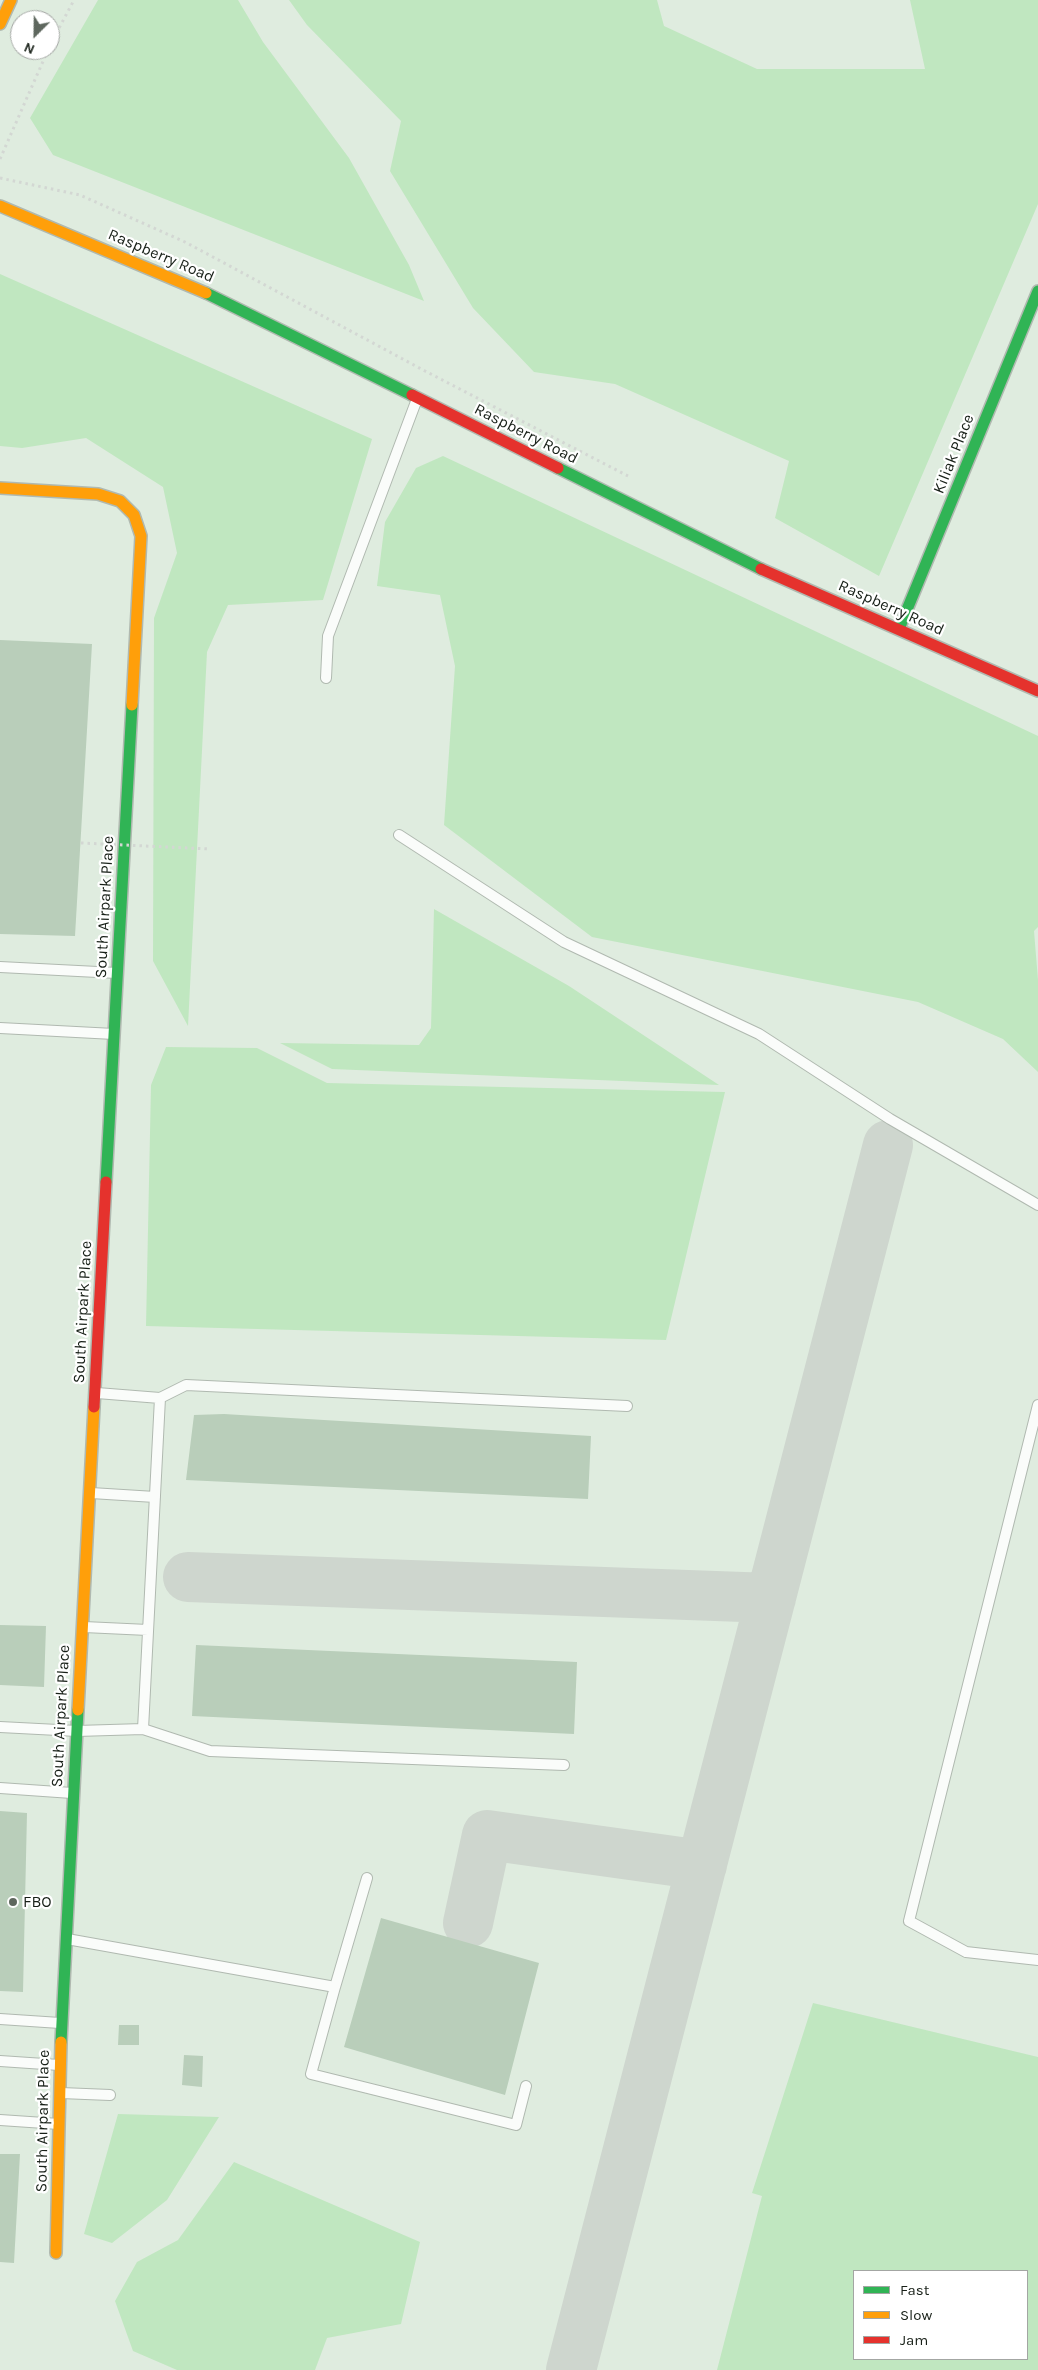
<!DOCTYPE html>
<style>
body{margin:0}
#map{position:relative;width:1038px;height:2370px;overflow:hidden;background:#dfecdf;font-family:Karla,sans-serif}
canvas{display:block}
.legend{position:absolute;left:853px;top:2270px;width:175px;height:90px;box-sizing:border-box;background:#fff;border:1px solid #a3a6a3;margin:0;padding:6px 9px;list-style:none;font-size:15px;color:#182018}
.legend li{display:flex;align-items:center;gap:10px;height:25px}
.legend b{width:25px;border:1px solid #a3a6a3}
.north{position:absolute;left:10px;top:10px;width:50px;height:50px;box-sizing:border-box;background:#fff;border:1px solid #a3a6a3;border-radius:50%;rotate:203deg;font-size:14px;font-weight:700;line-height:20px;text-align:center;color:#182018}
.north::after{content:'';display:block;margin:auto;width:18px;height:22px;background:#5e675e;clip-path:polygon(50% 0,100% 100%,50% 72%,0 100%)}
</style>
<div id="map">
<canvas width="1038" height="2370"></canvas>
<ul class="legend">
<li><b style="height:6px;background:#30b455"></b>Fast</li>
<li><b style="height:6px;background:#ff9f0a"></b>Slow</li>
<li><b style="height:6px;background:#e5322d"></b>Jam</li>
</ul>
<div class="north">N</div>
</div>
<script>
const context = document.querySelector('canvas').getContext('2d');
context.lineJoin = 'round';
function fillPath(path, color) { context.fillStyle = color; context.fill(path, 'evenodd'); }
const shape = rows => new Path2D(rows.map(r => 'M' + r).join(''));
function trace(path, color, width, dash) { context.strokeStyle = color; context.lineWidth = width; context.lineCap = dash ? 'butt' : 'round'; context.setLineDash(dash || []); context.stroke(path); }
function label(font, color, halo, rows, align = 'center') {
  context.font = font + ' Karla,sans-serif'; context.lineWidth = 4.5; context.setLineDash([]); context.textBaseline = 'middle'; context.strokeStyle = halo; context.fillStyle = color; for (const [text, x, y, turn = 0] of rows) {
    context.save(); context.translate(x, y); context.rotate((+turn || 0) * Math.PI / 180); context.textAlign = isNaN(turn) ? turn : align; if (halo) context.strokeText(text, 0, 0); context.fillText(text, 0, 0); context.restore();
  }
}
fillPath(shape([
 [98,0,238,0,263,42,349,158,409,265,424,301,53,155,30,118],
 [289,0,657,0,664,26,757,69,925,69,910,0,1038,0,1038,204,879,576,775,518,789,461,615,384,534,372,473,308,390,171,401,121,307,25],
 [0,274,372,439,323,600,228,605,207,652,188,1026,153,961,154,618,177,553,163,487,86,438,22,448,0,446],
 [443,456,1038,736,1038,927,1034,931,1038,980,1038,1072,1003,1039,918,1002,592,937,444,825,455,666,440,595,377,586,385,522,416,468],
 [434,909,569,986,719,1085,332,1069,280,1043,419,1045,431,1028],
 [166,1047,257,1048,327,1083,725,1092,666,1340,146,1326,151,1085],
 [813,2003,1038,2057,1038,2370,717,2370,762,2196,752,2193],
 [1027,2271,1027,2359,854,2359,854,2271],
 [118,2114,219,2117,167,2200,112,2243,84,2234],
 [234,2162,420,2242,401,2324,327,2338,315,2370,177,2370,133,2351,115,2301,137,2262,178,2240]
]), '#c0e7c0');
trace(shape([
 [188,1577,771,1598],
 [468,1923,487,1835,702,1865],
 [571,2370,888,1145]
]), '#ced6ce', 50);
fillPath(shape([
 [0,640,92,644,75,936,0,934],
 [224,1414,591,1436,588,1499,186,1480,194,1415],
 [0,1625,46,1626,44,1687,0,1685],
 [196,1645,577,1662,574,1734,192,1716],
 [0,1811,27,1813,23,1992,0,1991],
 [381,1918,539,1963,505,2095,344,2047],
 [119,2025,139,2025,139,2045,118,2045],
 [184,2055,203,2056,202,2087,182,2085],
 [0,2154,20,2154,14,2263,0,2262]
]), '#b9ceba');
const lane = shape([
 [326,678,328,636,417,399],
 [399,835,564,942,759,1034,890,1119,1038,1205],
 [0,967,117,973],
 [0,1028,114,1034],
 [97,1393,160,1398],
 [1038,1405,909,1921,966,1952,1038,1960],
 [91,1493,155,1497],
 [84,1627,148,1630],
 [0,1727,77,1731,143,1729],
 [564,1765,210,1751,143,1729,160,1398,186,1385,627,1406],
 [0,1788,72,1793],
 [67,1939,335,1987,367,1878],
 [335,1987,311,2074,516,2125,526,2086],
 [0,2019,60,2023],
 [0,2061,59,2065],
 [61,2093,110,2095],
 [0,2120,59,2124]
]);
const fast = shape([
 [206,293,412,395],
 [558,468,761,569],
 [899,629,1038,291],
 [106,1182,132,705],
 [61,2042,78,1710]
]);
const slow = shape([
 [0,24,11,0],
 [0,206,206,293],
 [0,488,98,494,120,501,134,515,141,536,132,705],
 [78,1710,94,1407],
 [56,2253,61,2042]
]);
const jam = shape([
 [412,395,558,468],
 [761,569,1038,691],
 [94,1407,106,1182]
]);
trace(lane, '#b0b9b0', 12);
trace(fast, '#b0b9b0', 14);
trace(slow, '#b0b9b0', 14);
trace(jam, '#b0b9b0', 14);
trace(shape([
 [50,45,74,0],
 [0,159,48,50],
 [0,178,80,195,185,242,425,371,628,476]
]), '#d3d7d3', 3, [2.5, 4]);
trace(lane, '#fafcfa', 10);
trace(fast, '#30b455', 11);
trace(slow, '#ff9f0a', 11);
trace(jam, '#e5322d', 11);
trace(shape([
 [81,843,210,849]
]), '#d3d7d3', 3, [2.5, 4]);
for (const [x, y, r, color] of [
 [13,1902,5,"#5e675e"]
]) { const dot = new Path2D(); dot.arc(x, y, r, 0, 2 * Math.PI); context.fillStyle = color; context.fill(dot); trace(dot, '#fff', 2); }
label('16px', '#182018', '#fff', [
 ["Raspberry Road",161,256,23],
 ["Raspberry Road",526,434,27],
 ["Kiliak Place",954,454,-68],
 ["Raspberry Road",891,608,24],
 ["South Airpark Place",105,907,-87],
 ["South Airpark Place",83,1312,-87],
 ["South Airpark Place",61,1716,-87],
 ["South Airpark Place",43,2121,-89]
]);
label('16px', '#182018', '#fff', [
 ["FBO",23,1902]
], 'left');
</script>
